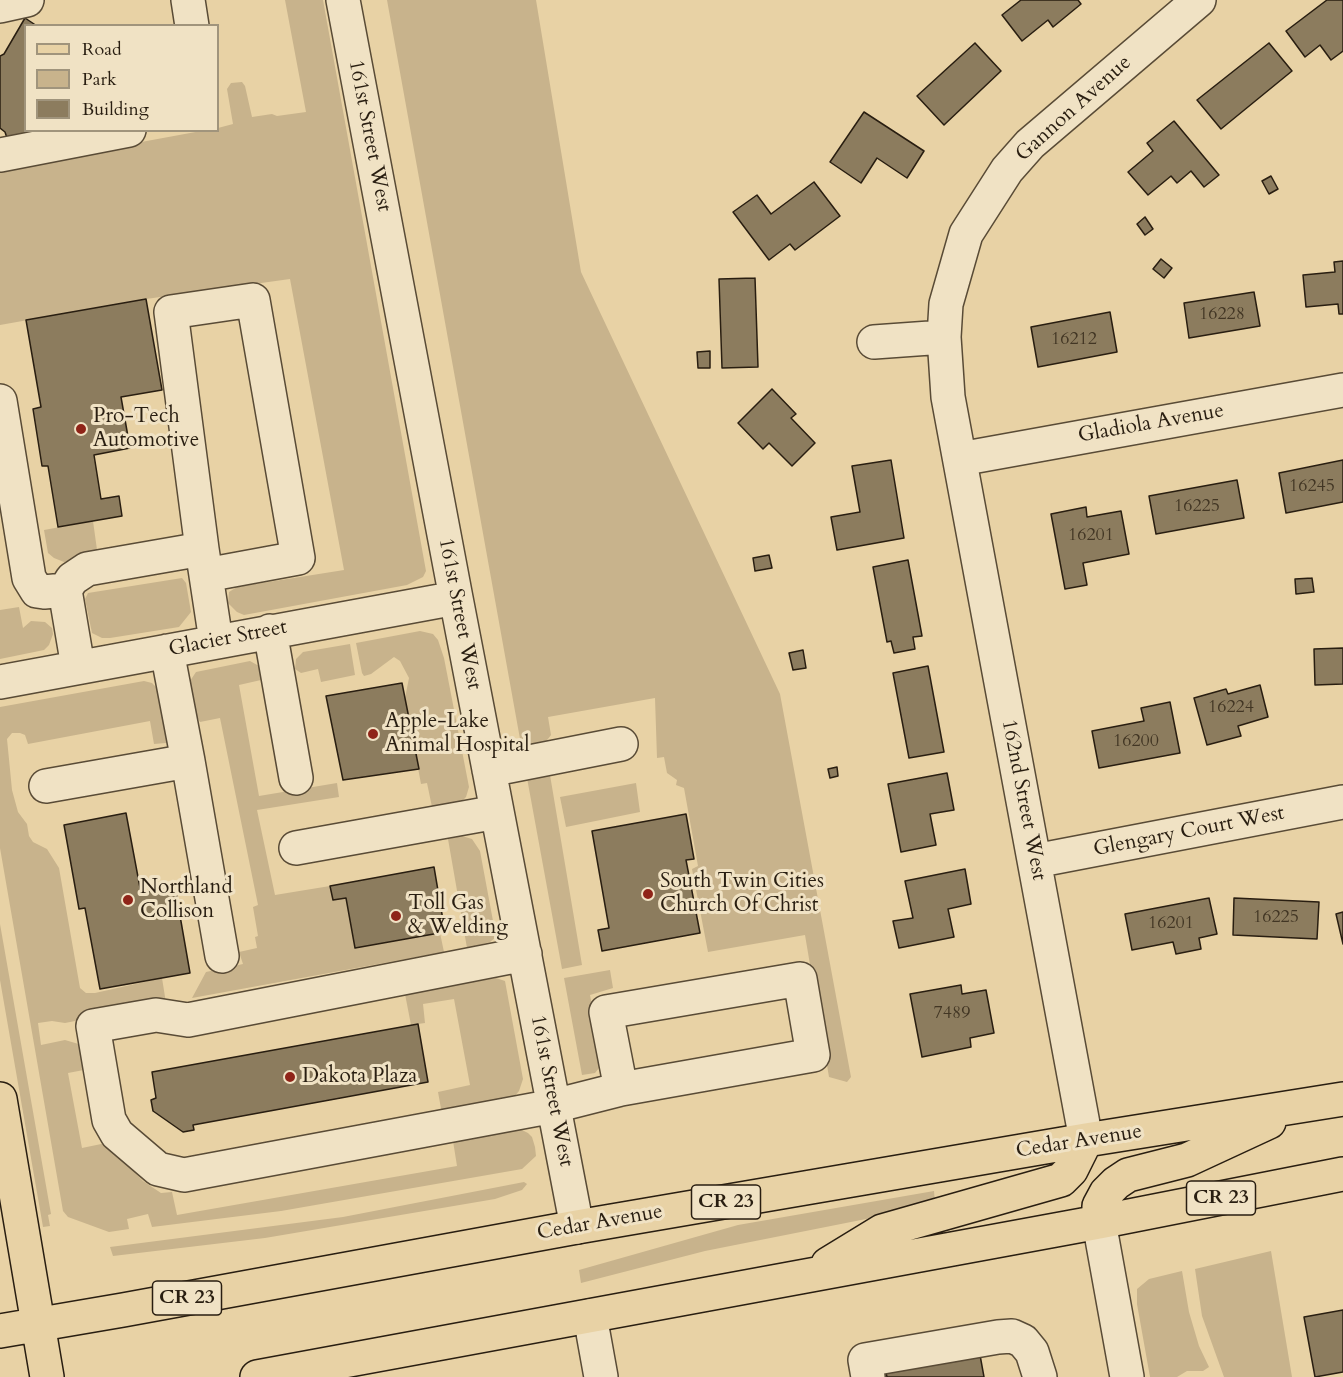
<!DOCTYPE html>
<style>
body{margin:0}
#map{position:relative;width:1343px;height:1377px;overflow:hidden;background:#e8d2a5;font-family:Cardo,serif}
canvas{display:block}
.legend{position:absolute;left:24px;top:24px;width:195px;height:108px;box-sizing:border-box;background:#f0e2c4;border:2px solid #a0947c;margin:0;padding:8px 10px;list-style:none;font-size:18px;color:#291e11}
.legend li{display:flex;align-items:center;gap:12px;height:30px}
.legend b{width:30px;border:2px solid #a0947c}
</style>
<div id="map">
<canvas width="1343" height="1377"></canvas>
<ul class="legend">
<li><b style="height:8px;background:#e8d2a5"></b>Road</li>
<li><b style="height:16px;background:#c8b38c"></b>Park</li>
<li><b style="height:16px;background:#8c7c5e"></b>Building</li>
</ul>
</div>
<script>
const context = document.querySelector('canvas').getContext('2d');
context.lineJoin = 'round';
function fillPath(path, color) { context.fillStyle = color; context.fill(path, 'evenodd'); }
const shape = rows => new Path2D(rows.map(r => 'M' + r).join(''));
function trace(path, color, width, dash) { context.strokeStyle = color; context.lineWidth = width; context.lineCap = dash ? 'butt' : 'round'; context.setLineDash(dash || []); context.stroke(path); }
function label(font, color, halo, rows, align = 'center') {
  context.font = font + ' Cardo,serif'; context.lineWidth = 6; context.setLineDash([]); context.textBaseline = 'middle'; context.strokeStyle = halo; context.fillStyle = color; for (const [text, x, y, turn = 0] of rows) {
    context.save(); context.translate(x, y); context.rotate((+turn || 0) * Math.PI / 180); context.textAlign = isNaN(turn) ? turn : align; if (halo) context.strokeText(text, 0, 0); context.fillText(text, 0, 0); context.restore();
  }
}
fillPath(shape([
 [285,0,323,0,426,571,423,577,407,585,244,615,237,612,228,603,229,592,237,587,344,570,290,279,146,299,0,325,0,168,201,131,218,130,218,128,233,124,227,89,231,83,242,82,245,86,252,117,272,114,277,116,306,112],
 [387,0,536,0,581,272,780,694,851,1077,847,1082,829,1077,805,935,708,952,692,869,698,866,684,788,676,785,677,780,667,773,664,757,657,758,655,698,548,717,551,735,544,744,522,750],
 [93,521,98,557,64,562,54,558,48,553,44,530],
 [182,578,186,583,191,612,179,627,110,638,102,638,92,633,85,599,88,593],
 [19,607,23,628,31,621,45,622,52,628,53,634,49,645,44,650,0,659,0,610],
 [420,631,433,634,438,640,444,658,469,787,466,797,459,804,432,807,427,783,421,784,405,698,409,678,400,661,394,657,371,674,364,676,362,673,356,643],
 [350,644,355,675,321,682,318,669,301,673,295,669,296,659,303,652],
 [250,661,259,666,262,674,261,680,239,685,259,796,337,783,339,797,257,810,275,895,330,886,333,900,346,898,440,933,444,952,192,998,206,972,243,964,239,952,257,948,255,937,258,936,253,907,258,905,220,718,200,722,196,715,190,681,196,672],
 [144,681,152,683,157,688,167,737,166,743,154,744,150,721,28,744,25,735,20,733,12,733,7,739,12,790,18,812,27,824,29,836,33,842,47,849,59,868,80,988,86,993,95,993,162,978,166,1003,65,1023,52,1021,38,1023,41,1045,65,1040,82,1045,89,1069,68,1073,82,1148,106,1143,143,1181,161,1193,172,1192,177,1215,457,1166,453,1141,514,1130,522,1130,528,1133,532,1137,535,1147,536,1156,522,1169,281,1211,152,1227,148,1214,127,1219,129,1229,109,1232,68,1217,63,1211,0,848,0,707],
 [550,775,582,965,562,969,527,778],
 [636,783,640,812,566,827,560,797],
 [462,836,472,839,480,851,496,937,490,942,467,948,448,839],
 [0,924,51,1214,48,1215,50,1226,43,1227,0,980],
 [610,970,613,988,590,995,603,1063,595,1073,582,1075,564,978],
 [496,978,505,981,523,1079,519,1091,513,1098,442,1114,438,1092,470,1085,454,999,423,1004,425,1023,411,1025,405,994],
 [524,1182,527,1184,522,1190,495,1199,265,1238,113,1256,110,1247,343,1217],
 [934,1191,935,1203,866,1219,705,1251,581,1283,579,1270,738,1225],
 [1271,1251,1292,1377,1224,1377,1202,1316,1195,1269],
 [1182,1271,1189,1312,1199,1346,1209,1367,1203,1371,1187,1371,1177,1377,1150,1377,1137,1304,1137,1289,1149,1279]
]), '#c8b38c');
const building = shape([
 [1021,0,1078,0,1081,4,1053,27,1048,20,1022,41,1002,15,1021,0],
 [1327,0,1343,0,1343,51,1331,60,1320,45,1305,57,1286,31,1327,0],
 [25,18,37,26,26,26,26,130,68,130,8,141,5,132,0,128,0,56,4,54,25,18],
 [975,43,1001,71,944,125,917,96,975,43],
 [1269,43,1292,71,1221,129,1197,100,1269,43],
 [864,112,924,151,907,178,877,158,861,183,830,162,864,112],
 [1174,121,1219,175,1204,187,1191,171,1177,183,1171,176,1148,195,1128,172,1153,151,1147,143,1174,121],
 [1271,176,1278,189,1269,194,1262,181,1271,176],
 [814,182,840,216,795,250,790,244,769,260,733,212,757,195,771,214,814,182],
 [1145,217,1153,229,1145,235,1137,224,1145,217],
 [1161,259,1172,268,1164,278,1153,269,1161,259],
 [1343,261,1343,314,1339,314,1338,304,1306,307,1303,275,1335,272,1334,262,1343,261],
 [755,278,758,367,722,368,719,279,755,278],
 [1254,292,1260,326,1189,338,1184,303,1254,292],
 [146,299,162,390,121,397,130,448,94,455,101,499,119,496,122,516,58,527,48,466,42,466,33,409,41,407,26,320,146,299],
 [1110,312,1117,352,1038,367,1031,327,1110,312],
 [710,351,710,368,698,368,697,352,710,351],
 [772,389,796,414,791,418,815,443,792,466,769,443,763,449,738,423,772,389],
 [891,460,904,538,837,550,831,517,860,512,852,466,891,460],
 [1343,460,1343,502,1286,513,1279,473,1343,460],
 [1237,480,1244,518,1156,534,1149,496,1237,480],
 [1086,507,1087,517,1121,511,1129,554,1083,563,1087,585,1065,589,1051,514,1086,507],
 [769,555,772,568,755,571,753,558,769,555],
 [908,560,922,636,913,637,915,649,894,653,891,641,887,642,873,567,908,560],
 [1312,578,1314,592,1296,594,1295,579,1312,578],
 [1343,648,1343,684,1315,685,1314,649,1343,648],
 [803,650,806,668,793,670,789,653,803,650],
 [928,666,944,752,909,758,893,673,928,666],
 [402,683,419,769,343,780,326,696,402,683],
 [1260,685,1268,717,1238,726,1241,736,1207,745,1194,698,1226,689,1228,694,1260,685],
 [1170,702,1180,753,1099,768,1092,731,1144,721,1141,708,1170,702],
 [837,767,838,776,830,778,828,769,837,767],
 [947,773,954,810,930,814,936,845,901,852,888,784,947,773],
 [126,813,141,893,175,887,190,973,100,989,85,908,79,909,64,825,126,813],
 [686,814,694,859,686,860,700,933,602,951,598,930,609,928,592,831,686,814],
 [434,867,445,932,355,948,346,898,333,900,330,886,434,867],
 [965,869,971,904,948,909,954,937,899,948,893,921,913,918,905,881,965,869],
 [1209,898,1217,934,1199,938,1201,949,1176,954,1173,942,1132,950,1125,914,1209,898],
 [1234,898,1319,902,1317,939,1233,935,1234,898],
 [1343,912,1343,944,1336,914,1343,912],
 [961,985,962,994,986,990,994,1033,970,1038,971,1047,922,1057,910,994,961,985],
 [418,1024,428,1082,193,1125,194,1130,183,1132,153,1111,151,1100,156,1098,152,1072,418,1024],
 [1343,1310,1343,1372,1315,1377,1304,1317,1343,1310],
 [980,1355,984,1377,887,1377,886,1373,980,1355]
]);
fillPath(building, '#8c7c5e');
trace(building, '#291e11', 1.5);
const minor = shape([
 [188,0,192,26],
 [343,0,456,598,577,1227],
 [0,6,27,0],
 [0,155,129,130],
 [874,342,944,337],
 [0,401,29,578,37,591,44,592,65,590],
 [960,459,1343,390],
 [206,575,298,558,253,300,171,312,202,549,216,641],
 [270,631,296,778],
 [78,667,65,590,72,579,87,569,202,549],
 [0,682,456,598],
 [188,761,222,956],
 [489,770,621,744],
 [46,786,188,761,167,651],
 [296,848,497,812],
 [1035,861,1343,802],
 [525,954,188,1020,156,1015,93,1026,109,1120,117,1134,158,1169,184,1175,554,1106,621,1089,813,1055,800,979,606,1012,621,1089],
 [1086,1140,948,397,944,337,946,304,966,234,1007,170,1030,144,1199,0],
 [1099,1222,1127,1377],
 [590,1316,601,1377],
 [868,1377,865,1360,998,1337,1012,1336,1023,1341,1032,1352,1040,1377]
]);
const major = shape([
 [0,1099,47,1377],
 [1099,1222,1099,1206,1106,1193,1116,1183,1128,1175,1187,1160,1269,1122],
 [828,1264,882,1231,1061,1180,1071,1170,1086,1140],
 [0,1331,123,1310,577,1227,1086,1140,1343,1099],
 [257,1377,1099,1222,1343,1174]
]);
trace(minor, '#594b36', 36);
trace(major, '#291e11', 36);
trace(minor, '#f0e2c4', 33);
trace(major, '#e8d2a5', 33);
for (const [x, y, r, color] of [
 [81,429,6,"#8f2418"],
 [373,734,6,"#8f2418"],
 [648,894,6,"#8f2418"],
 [128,900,6,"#8f2418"],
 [396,916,6,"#8f2418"],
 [290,1077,6,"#8f2418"]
]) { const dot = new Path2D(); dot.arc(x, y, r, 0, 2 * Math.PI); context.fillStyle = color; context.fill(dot); trace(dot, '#f0e2c4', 2); }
label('18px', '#423624', null, [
 ["16228",1222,315],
 ["16212",1074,340],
 ["16245",1312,487],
 ["16225",1197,507],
 ["16201",1091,536],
 ["16224",1231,708],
 ["16200",1136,742],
 ["16225",1276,918],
 ["16201",1171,924],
 ["7489",952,1014]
]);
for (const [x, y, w] of [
 [1221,1198,69],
 [726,1202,69],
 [187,1298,69]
]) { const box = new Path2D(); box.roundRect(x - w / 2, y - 17, w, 34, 4.5); context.fillStyle = '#f0e2c4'; context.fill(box); trace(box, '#291e11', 1.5); }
label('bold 20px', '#291e11', null, [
 ["CR 23",1221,1198],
 ["CR 23",726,1202],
 ["CR 23",187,1298]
]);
label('21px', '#291e11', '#f0e2c4', [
 ["Gannon Avenue",1074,109,-42],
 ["161st Street West",369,136,79],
 ["Gladiola Avenue",1151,424,-10],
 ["161st Street West",459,614,79],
 ["Glacier Street",228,639,-11],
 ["162nd Street West",1023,800,79],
 ["Glengary Court West",1189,832,-11],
 ["161st Street West",551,1091,79],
 ["Cedar Avenue",1079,1142,-9],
 ["Cedar Avenue",600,1223,-10]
]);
label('21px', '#291e11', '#f0e2c4', [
 ["Pro-Tech",93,417],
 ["Automotive",93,441],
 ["Apple-Lake",385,722],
 ["Animal Hospital",385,746],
 ["South Twin Cities",660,882],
 ["Church Of Christ",660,906],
 ["Northland",140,888],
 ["Collison",140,912],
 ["Toll Gas",408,904],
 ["& Welding",408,928],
 ["Dakota Plaza",302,1077]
], 'left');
</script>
